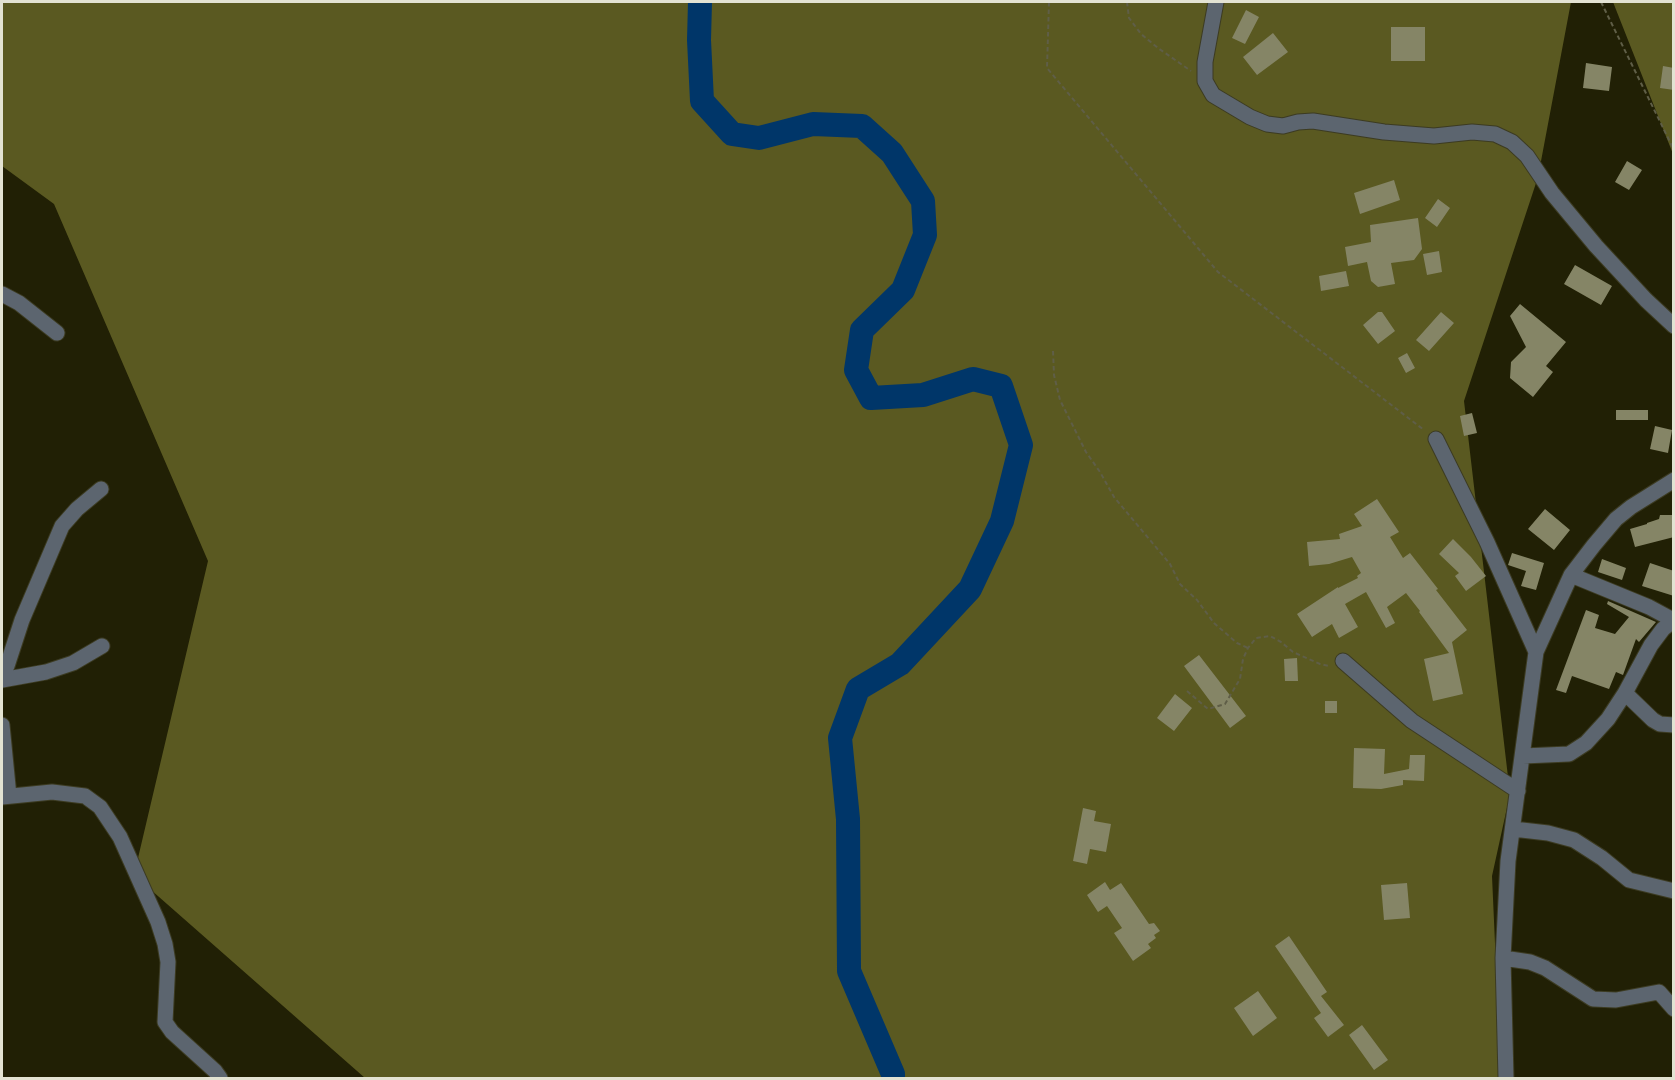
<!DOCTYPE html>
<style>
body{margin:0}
#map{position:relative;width:1675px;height:1080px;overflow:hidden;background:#212005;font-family:"Noto Sans",sans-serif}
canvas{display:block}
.frame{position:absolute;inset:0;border:3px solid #e3e3d3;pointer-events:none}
</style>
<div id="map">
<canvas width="1675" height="1080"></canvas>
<div class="frame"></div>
</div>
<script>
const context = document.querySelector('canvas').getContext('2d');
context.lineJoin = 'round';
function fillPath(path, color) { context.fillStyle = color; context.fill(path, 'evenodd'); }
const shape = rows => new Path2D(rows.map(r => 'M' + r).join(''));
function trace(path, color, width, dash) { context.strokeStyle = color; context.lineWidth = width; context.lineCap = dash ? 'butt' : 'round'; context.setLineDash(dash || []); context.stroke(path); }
fillPath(shape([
 [2,2,1571,2,1538,177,1464,401,1510,794,1492,876,1501,1078,365,1078,134,875,208,561,54,204,2,166],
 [1613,2,1673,2,1673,154]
]), '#5a5921');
trace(shape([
 [700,2,699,40,702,101,732,134,759,138,813,124,862,126,892,153,923,201,925,235,903,290,862,330,856,370,871,398,923,395,973,379,1001,386,1021,445,1002,521,970,589,900,664,858,689,840,738,848,819,849,971,893,1074,893,1078]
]), '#003669', 24);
fillPath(shape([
 [1246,10,1259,17,1245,44,1232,38],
 [1391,27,1425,27,1425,61,1391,61],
 [1273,33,1288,52,1257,75,1243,57],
 [1586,63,1612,67,1609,91,1583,88],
 [1663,66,1674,68,1674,90,1660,88],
 [1627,161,1642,170,1629,190,1615,182],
 [1394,180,1400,200,1360,214,1354,193],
 [1438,199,1450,208,1437,227,1425,218],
 [1418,218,1422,249,1414,260,1391,263,1395,284,1378,287,1371,281,1367,262,1348,266,1345,247,1371,242,1370,225],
 [1439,251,1442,272,1427,275,1423,254],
 [1575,265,1612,286,1601,305,1564,284],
 [1346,271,1349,286,1321,291,1319,276],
 [1520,304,1566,342,1546,366,1553,372,1533,397,1510,378,1511,362,1526,347,1510,316],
 [1378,312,1382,312,1395,331,1378,344,1363,325],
 [1441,312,1454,323,1429,351,1416,340],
 [1407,353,1415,368,1406,373,1398,358],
 [1616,410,1648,410,1648,420,1616,420],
 [1472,413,1477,433,1464,436,1460,416],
 [1655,426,1672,430,1668,453,1650,449],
 [1377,499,1399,532,1390,537,1403,558,1410,553,1438,589,1436,590,1467,630,1452,642,1463,694,1433,701,1424,659,1449,653,1419,612,1420,611,1406,593,1387,607,1395,623,1386,628,1366,592,1345,604,1358,627,1339,638,1332,624,1312,637,1297,614,1338,587,1338,588,1358,578,1357,576,1361,573,1352,557,1329,564,1309,566,1307,542,1340,539,1339,534,1362,526,1354,514],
 [1545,509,1570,530,1554,550,1528,529],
 [1660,515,1674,515,1674,537,1635,547,1630,529,1647,524,1647,523,1659,519],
 [1453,539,1471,557,1486,576,1466,591,1455,576,1459,573,1439,554],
 [1512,553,1544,563,1536,590,1521,586,1526,571,1508,565],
 [1602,559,1626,568,1622,580,1598,572],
 [1650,563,1674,571,1674,596,1642,586],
 [1608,601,1656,622,1639,642,1636,639,1623,675,1616,672,1609,689,1572,676,1566,693,1556,690,1586,610,1599,615,1595,628,1615,634,1629,617,1607,604],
 [1199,655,1246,716,1230,728,1184,666],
 [1297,658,1298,681,1285,681,1284,659],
 [1175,694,1192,708,1174,731,1157,718],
 [1325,701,1337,701,1337,713,1325,713],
 [1354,748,1385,749,1384,774,1409,769,1410,755,1425,755,1424,781,1403,780,1403,785,1381,789,1353,788],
 [1083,808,1096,811,1094,821,1111,824,1106,852,1090,849,1087,864,1073,861],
 [1105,882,1110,890,1121,883,1149,924,1154,923,1160,931,1154,935,1156,938,1148,944,1151,948,1133,961,1114,933,1122,928,1107,906,1098,912,1087,895],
 [1407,883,1410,918,1384,920,1381,885],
 [1289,936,1327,992,1321,996,1344,1025,1328,1037,1314,1018,1321,1013,1275,946],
 [1258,991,1277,1018,1253,1036,1234,1008],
 [1362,1025,1388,1060,1374,1070,1349,1035]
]), '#858566');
const street = shape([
 [1216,2,1205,62,1205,81,1213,95,1250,117,1267,124,1283,126,1298,122,1313,121,1384,132,1434,136,1472,132,1495,134,1512,142,1527,156,1552,193,1596,246,1646,300,1674,326],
 [2,294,19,303,57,333],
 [1436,439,1487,542,1536,652],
 [1571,575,1649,607,1673,620],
 [1343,661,1412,721,1518,791],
 [2,674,7,666,22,620,62,526,77,509,101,489],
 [2,680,46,672,73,663,102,646],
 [1625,693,1653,720,1660,724,1674,725],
 [2,725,9,796],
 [1523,756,1569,754,1586,743,1608,719,1625,693,1651,645,1663,629,1674,620],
 [2,797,52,792,85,796,100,807,120,837,158,922,165,944,168,962,165,1022,172,1032,215,1071,220,1078],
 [1513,829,1548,833,1574,840,1602,858,1629,880,1674,891],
 [1503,958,1530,962,1545,968,1593,999,1616,1000,1659,992,1674,1009],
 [1506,1078,1503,958,1508,861,1536,652,1571,575,1594,545,1616,519,1631,507,1674,480]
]);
trace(street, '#3c3b22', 17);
trace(shape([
 [1049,2,1047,68,1218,272,1424,430],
 [1127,2,1129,18,1141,34,1158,48,1191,71],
 [1601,2,1674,150],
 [1053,351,1054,375,1060,400,1086,452,1100,472,1114,497,1170,564,1180,584,1197,600,1214,623,1237,643,1248,648],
 [1187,691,1208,709,1225,704,1240,679,1243,659,1248,648,1256,638,1270,636,1281,642,1293,652,1320,664,1329,666]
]), '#5f5e47', 2, [4.5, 3]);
trace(street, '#5c656f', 15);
</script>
